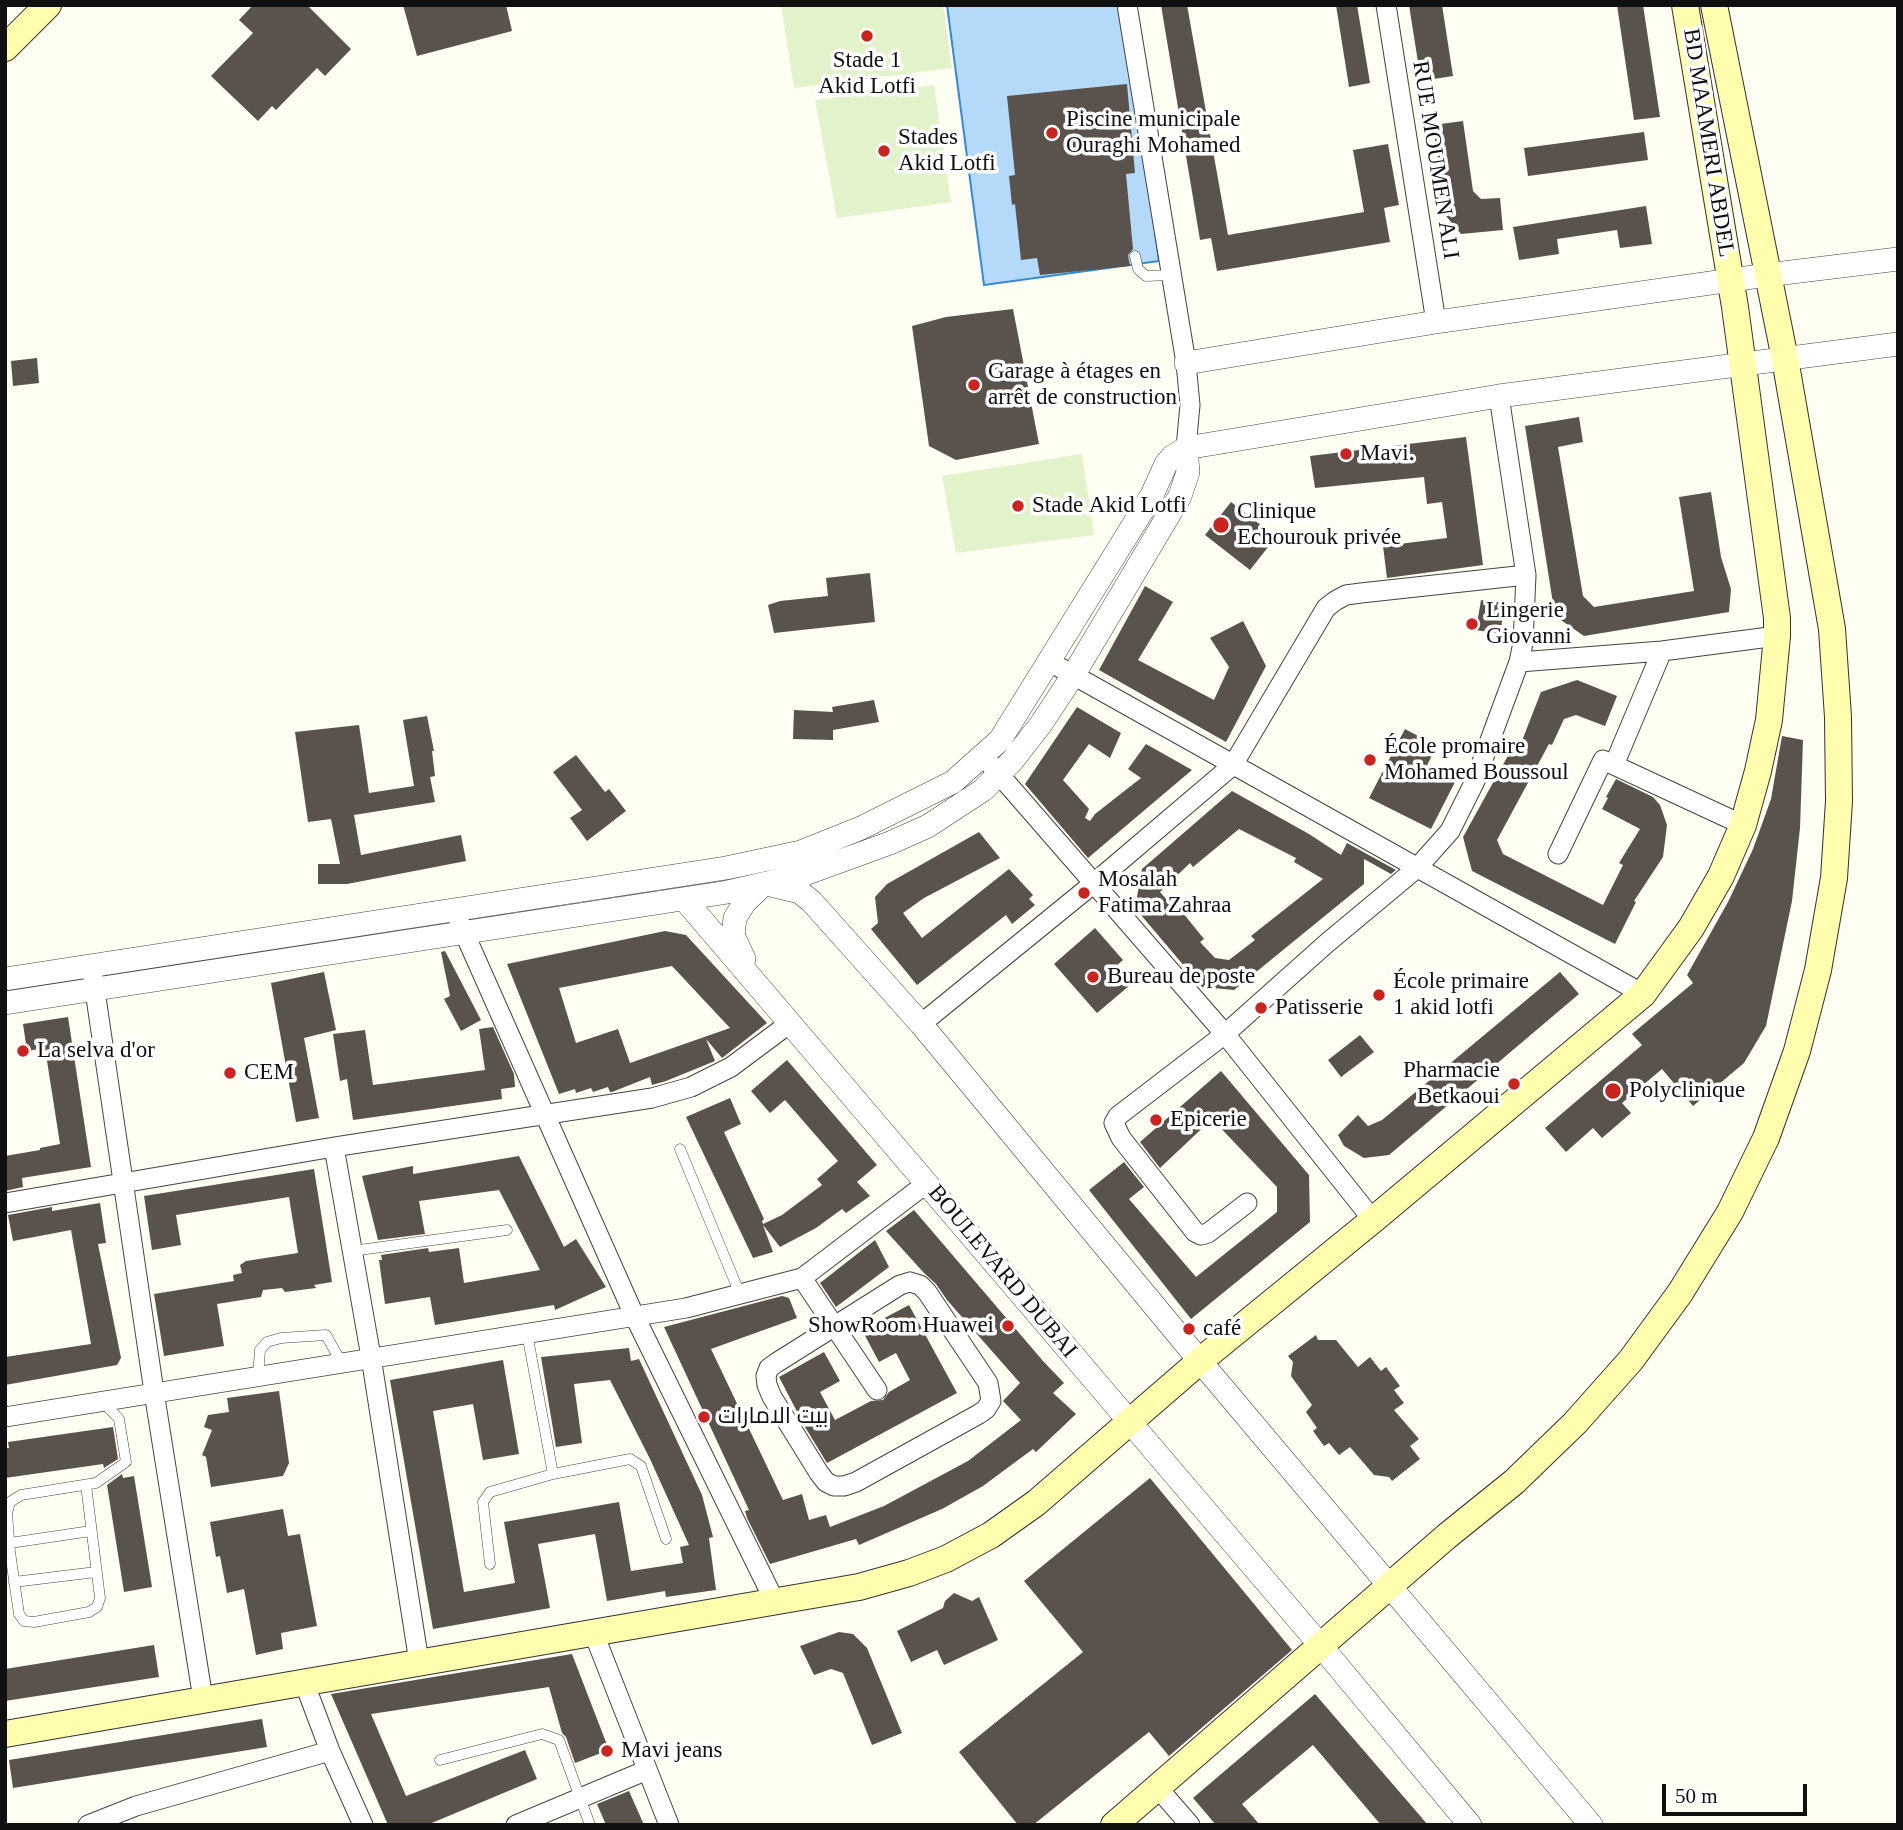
<!DOCTYPE html>
<meta charset="utf-8">
<style>
body{margin:0}
#map{position:relative;width:1903px;height:1830px;overflow:hidden;background:#fffef3;font-family:"Times New Roman",serif}
canvas{display:block}
.frame{position:absolute;inset:0;border:7px solid #101010;pointer-events:none}
.scale{position:absolute;left:1662px;top:1784px;width:145px;height:32px;box-sizing:border-box;border:4px solid #101010;border-top:0;padding-left:9px;font-size:21px;line-height:24px;white-space:nowrap;color:#101010;-webkit-text-stroke:5px #fff;paint-order:stroke}
</style>
<div id="map">
<canvas width="1903" height="1830"></canvas>
<div class="frame"></div>
<div class="scale">50 m</div>
</div>
<script>
const context = document.querySelector('canvas').getContext('2d');
context.lineJoin = 'round';
function fillPath(path, color) { context.fillStyle = color; context.fill(path, 'evenodd'); }
const shape = rows => new Path2D(rows.map(r => 'M' + r).join(''));
function trace(path, color, width, dash) { context.strokeStyle = color; context.lineWidth = width; context.lineCap = dash ? 'butt' : 'round'; context.setLineDash(dash || []); context.stroke(path); }
function label(font, color, halo, rows, align = 'center') {
  context.font = font + ' "Times New Roman",Cairo,serif'; context.lineWidth = 7; context.setLineDash([]); context.textBaseline = 'middle'; context.strokeStyle = halo; context.fillStyle = color; for (const [text, x, y, turn = 0] of rows) {
    context.save(); context.translate(x, y); context.rotate((+turn || 0) * Math.PI / 180); context.textAlign = isNaN(turn) ? turn : align; if (halo) context.strokeText(text, 0, 0); context.fillText(text, 0, 0); context.restore();
  }
}
fillPath(shape([
 [781,5,943,5,952,68,794,88],
 [934,85,951,202,837,218,815,100],
 [1082,454,1094,535,956,553,942,476]
]), '#e2f3cc');
const water = shape([
 [947,5,1124,5,1159,261,984,285,947,5]
]);
fillPath(water, '#b5daf9');
trace(water, '#3889d4', 2);
fillPath(shape([
 [253,5,307,5,351,49,325,76,317,68,276,110,272,106,258,121,211,76,253,33,239,20],
 [403,5,506,5,512,31,417,56],
 [1161,5,1187,5,1228,235,1364,212,1353,150,1388,144,1399,205,1384,208,1390,242,1217,271,1211,238,1200,240],
 [1336,5,1357,5,1370,83,1349,87],
 [1409,5,1442,5,1453,76,1421,81],
 [1617,5,1643,5,1660,117,1634,120],
 [1127,84,1135,173,1126,174,1133,249,1128,255,1130,266,1040,275,1037,258,1021,260,1015,204,1012,205,1009,176,1015,175,1007,96],
 [1463,121,1473,191,1481,199,1500,198,1503,230,1461,234,1446,216,1433,125],
 [1644,132,1648,160,1528,176,1524,148],
 [1646,206,1652,244,1620,248,1617,230,1557,239,1559,254,1519,260,1513,227],
 [1013,309,1039,444,956,460,929,446,912,326,946,317],
 [37,358,39,383,13,386,11,361],
 [1579,417,1583,442,1558,447,1583,596,1594,607,1694,591,1679,497,1711,492,1721,557,1731,589,1729,612,1584,636,1555,616,1525,426],
 [1466,437,1483,565,1387,578,1383,546,1447,538,1442,502,1427,504,1424,477,1315,488,1310,456],
 [1231,502,1276,537,1250,570,1205,535],
 [870,573,875,622,774,633,768,605,780,601,828,596,826,578],
 [1145,586,1173,602,1138,660,1214,700,1229,667,1210,638,1243,621,1266,666,1226,742,1099,670],
 [1481,600,1505,603,1500,634,1476,630],
 [1577,680,1617,696,1605,726,1576,715,1564,719,1552,745,1549,744,1497,840,1503,854,1603,905,1623,865,1619,863,1640,829,1602,809,1608,798,1606,797,1616,779,1653,797,1660,805,1667,825,1663,857,1634,901,1636,902,1615,944,1472,871,1463,837,1510,752,1516,756,1541,692],
 [874,700,879,722,833,730,833,740,793,739,794,710,833,712,832,707],
 [1077,707,1121,733,1110,758,1089,744,1063,780,1089,809,1085,818,1090,821,1095,814,1141,778,1128,769,1146,744,1192,770,1088,858,1025,784],
 [427,716,434,751,432,751,435,776,430,777,435,802,354,815,361,855,461,835,466,861,347,884,318,884,318,864,340,864,331,819,308,822,295,732,359,725,369,793,414,786,403,720],
 [1405,729,1437,746,1426,767,1455,782,1431,829,1369,798],
 [1782,736,1803,740,1800,828,1792,901,1766,1026,1744,1063,1693,1106,1662,1069,1622,1103,1631,1113,1602,1138,1593,1128,1566,1152,1545,1128,1642,1045,1632,1034,1693,983,1687,975,1728,902,1753,849,1771,799],
 [576,755,605,792,609,789,626,811,587,841,570,818,582,810,553,772],
 [1232,791,1309,834,1341,855,1347,843,1396,870,1391,874,1364,859,1364,884,1234,990,1202,987,1135,908,1142,869],
 [1239,829,1296,858,1294,862,1323,879,1251,936,1255,940,1229,960,1215,958,1200,942,1204,939,1183,913,1180,915,1160,892,1190,863,1193,867],
 [979,832,1000,858,924,898,903,913,922,938,1009,869,1033,895,1029,899,1035,905,1012,924,1006,915,917,985,871,929,878,923,875,897,887,884],
 [1095,928,1123,960,1114,968,1129,986,1097,1013,1054,964],
 [665,931,686,935,767,1023,722,1058,706,1039,715,1061,666,1081,652,1085,650,1077,612,1092,610,1092,608,1087,593,1092,591,1088,576,1093,575,1089,559,1094,507,964],
 [672,966,730,1028,630,1063,618,1029,576,1043,559,988],
 [445,951,481,1020,461,1031,444,999,450,996,441,952],
 [324,972,336,1030,304,1038,319,1118,296,1122,271,983],
 [1560,972,1579,994,1389,1155,1364,1158,1344,1146,1338,1135,1358,1115,1368,1126,1382,1120],
 [68,1017,91,1167,22,1178,23,1187,5,1191,5,1156,40,1150,40,1148,60,1144,45,1048,27,1051,23,1024],
 [493,1027,514,1074,515,1087,501,1089,502,1099,353,1120,347,1079,340,1081,333,1034,365,1030,373,1085,485,1070,479,1029],
 [1360,1035,1374,1052,1341,1077,1328,1060],
 [787,1060,877,1165,857,1182,870,1196,846,1213,842,1209,816,1228,780,1247,763,1225,773,1252,753,1258,686,1117,730,1098,741,1124,724,1132,764,1219,762,1221,763,1224,782,1215,822,1185,817,1179,838,1161,785,1100,770,1113,751,1091],
 [1221,1071,1309,1175,1310,1222,1191,1319,1089,1190,1124,1162,1144,1187,1129,1199,1196,1277,1277,1212,1277,1187,1212,1119,1160,1168,1140,1142],
 [519,1156,564,1247,576,1239,606,1287,555,1310,554,1305,435,1325,430,1297,385,1304,379,1260,382,1260,381,1255,428,1248,429,1252,459,1248,464,1283,540,1270,499,1190,419,1201,425,1234,378,1240,362,1176,413,1166,413,1174],
 [314,1169,332,1282,314,1285,316,1288,285,1292,282,1288,263,1290,261,1297,217,1304,224,1346,164,1356,154,1294,234,1281,233,1275,242,1273,240,1265,246,1261,298,1253,289,1197,176,1215,181,1245,152,1250,144,1196],
 [100,1203,106,1243,98,1244,121,1358,117,1365,5,1385,5,1357,91,1344,71,1230,13,1241,8,1215,52,1207,52,1211],
 [914,1210,1043,1361,1064,1383,1053,1393,1076,1414,1036,1452,1033,1449,983,1486,942,1509,859,1545,856,1539,770,1564,747,1518,745,1511,749,1510,664,1327,782,1296,789,1298,797,1318,711,1349,783,1500,802,1494,809,1520,826,1515,830,1527,884,1506,968,1461,1021,1420,1003,1401,1020,1383,947,1300,936,1284,924,1273,886,1231],
 [875,1240,889,1267,836,1307,820,1283],
 [909,1305,957,1393,827,1463,805,1427,779,1377,824,1352,840,1381,820,1392,835,1420,871,1401,883,1400,889,1392,910,1380,896,1353,879,1362,862,1330],
 [1316,1335,1318,1340,1336,1340,1358,1367,1370,1357,1381,1371,1386,1367,1400,1386,1394,1390,1404,1403,1394,1410,1419,1439,1410,1446,1420,1459,1392,1481,1389,1477,1374,1475,1350,1447,1339,1455,1329,1443,1324,1446,1313,1431,1317,1428,1306,1412,1312,1405,1291,1376,1293,1362,1288,1356],
 [629,1348,631,1361,639,1359,702,1495,713,1537,709,1538,716,1590,666,1597,665,1591,607,1601,595,1534,538,1544,550,1608,433,1629,390,1380,503,1360,519,1454,483,1460,473,1404,433,1411,464,1592,515,1583,504,1522,619,1502,631,1571,683,1563,680,1547,689,1545,650,1459,610,1380,574,1384,582,1443,556,1447,541,1357],
 [279,1391,289,1463,283,1476,211,1487,206,1457,202,1455,212,1430,204,1427,208,1415,229,1412,227,1398],
 [113,1427,118,1459,104,1468,103,1464,5,1478,5,1448,9,1448,8,1442],
 [122,1474,123,1478,134,1476,152,1587,124,1592,107,1485],
 [1150,1478,1292,1650,1169,1756,1149,1732,1033,1825,1018,1825,959,1752,1083,1652,1024,1581],
 [283,1509,288,1536,300,1534,317,1626,281,1633,283,1649,256,1655,244,1589,227,1593,220,1556,216,1557,210,1522],
 [954,1593,972,1601,979,1597,998,1640,944,1665,937,1650,911,1662,897,1631,943,1608,945,1601],
 [839,1632,853,1634,867,1648,902,1733,872,1745,843,1673,831,1669,814,1675,800,1646],
 [154,1645,159,1677,5,1701,5,1669],
 [572,1654,609,1750,575,1763,566,1737,562,1733,549,1687,371,1714,406,1796,525,1750,537,1779,427,1825,388,1825,331,1694],
 [1315,1694,1428,1825,1381,1825,1313,1745,1242,1804,1260,1825,1216,1825,1193,1798],
 [262,1719,267,1747,13,1788,9,1760],
 [629,1791,644,1825,606,1825,597,1804]
]), '#5a524c');
const service = shape([
 [1135,256,1138,269,1146,276,1170,275],
 [680,1149,740,1294],
 [352,1251,507,1230],
 [527,1333,553,1474],
 [258,1376,260,1350,267,1342,281,1338,326,1335,341,1362],
 [86,1485,100,1598,97,1607,89,1612,34,1622,24,1621,19,1614,10,1552,7,1513,10,1502,21,1495,96,1483,126,1462,119,1419,102,1401],
 [10,1543,91,1531],
 [490,1564,483,1502,490,1492,553,1474,630,1459,641,1466,666,1539],
 [14,1582,96,1572],
 [440,1760,542,1734,559,1740,590,1825]
]);
const minor = shape([
 [1127,5,1186,363,1190,405,1186,448],
 [1386,5,1436,322],
 [1050,662,1643,994],
 [1519,662,1662,651,1777,636],
 [984,757,1225,1034,1373,1220],
 [1614,765,1662,651],
 [1558,854,1603,760,1743,825],
 [459,921,634,1315,775,1602],
 [93,977,154,1392,203,1699],
 [921,1024,1093,884,1233,765,1326,608,1335,601,1346,595,1361,593,1526,575],
 [334,1147,371,1357,419,1662],
 [5,1203,334,1147,652,1098,691,1087,731,1067,790,1023],
 [1247,1203,1208,1233,1201,1235,1195,1232,1121,1138,1114,1123,1118,1116,1225,1034,1327,943,1417,868,1450,831,1475,781,1519,662,1523,643,1526,575,1499,396],
 [802,1278,877,1390],
 [910,1282,920,1285,927,1292,988,1383,991,1401,986,1409,979,1414,856,1482,844,1486,834,1486,826,1482,819,1473,772,1397,767,1385,766,1376,769,1368,776,1363,900,1285,910,1282],
 [5,1417,686,1308,802,1278,927,1183],
 [594,1634,669,1825],
 [304,1682,330,1751,363,1825],
 [1157,1787,1190,1825],
 [88,1825,136,1806,330,1751],
 [516,1825,647,1770]
]);
const tertiary = shape([
 [1186,363,1436,322,1767,275,1898,259],
 [771,885,800,892,812,902,921,1024,1200,1361,1591,1825],
 [684,899,1321,1646,1470,1825],
 [744,959,733,935,735,918,745,902,764,884],
 [5,979,726,868,801,852,861,828,953,782,1000,740,1152,495,1166,464,1172,457,1186,448,1499,396,1898,344],
 [5,1003,728,892,802,875,890,843,928,826,983,790,1013,760,1041,724,1074,674,1180,496,1188,472,1186,448]
]);
const secondary = shape([
 [5,48,48,5],
 [5,1734,859,1587,909,1573,946,1559,991,1535,1036,1503,1200,1361,1373,1220,1643,994,1691,928,1721,876,1743,825,1758,771,1769,720,1777,636,1777,618,1735,307,1685,5],
 [1114,1825,1447,1536,1514,1482,1575,1423,1631,1360,1680,1293,1730,1212,1766,1138,1797,1051,1818,970,1834,878,1839,801,1838,717,1832,629,1785,359,1714,5]
]);
trace(service, '#434343', 11);
trace(minor, '#434343', 21);
trace(tertiary, '#434343', 24);
trace(secondary, '#323232', 28);
trace(service, '#fff', 10);
trace(minor, '#fff', 19);
trace(tertiary, '#fff', 23);
trace(secondary, '#fffdae', 26);
for (const [x, y, r, color] of [
 [867,36,7,"#c92520"],
 [1052,133,7,"#c92520"],
 [884,151,7,"#c92520"],
 [974,385,7,"#c92520"],
 [1346,454,7,"#c92520"],
 [1018,506,7,"#c92520"],
 [1221,525,9,"#c92520"],
 [1472,624,7,"#c92520"],
 [1370,760,7,"#c92520"],
 [1084,893,7,"#c92520"],
 [1093,977,7,"#c92520"],
 [1379,995,7,"#c92520"],
 [1261,1008,7,"#c92520"],
 [23,1051,7,"#c92520"],
 [230,1073,7,"#c92520"],
 [1514,1084,7,"#c92520"],
 [1613,1091,9,"#c92520"],
 [1156,1120,7,"#c92520"],
 [1008,1326,7,"#c92520"],
 [1189,1329,7,"#c92520"],
 [704,1417,7,"#c92520"],
 [607,1751,7,"#c92520"]
]) { const dot = new Path2D(); dot.arc(x, y, r, 0, 2 * Math.PI); context.fillStyle = color; context.fill(dot); trace(dot, '#fff', 2.5); }
label('23px', '#101010', '#fff', [
 ["Stade 1",867,61,"center"],
 ["Akid Lotfi",867,87,"center"],
 ["Piscine municipale",1066,120],
 ["Ouraghi Mohamed",1066,146],
 ["Stades",898,138],
 ["Akid Lotfi",898,164],
 ["Garage à étages en",988,372],
 ["arrêt de construction",988,398],
 ["Mavi.",1360,454],
 ["Stade Akid Lotfi",1032,506],
 ["Clinique",1237,512],
 ["Echourouk privée",1237,538],
 ["Lingerie",1486,611],
 ["Giovanni",1486,637],
 ["École promaire",1384,747],
 ["Mohamed Boussoul",1384,773],
 ["Mosalah",1098,880],
 ["Fatima Zahraa",1098,906],
 ["Bureau de poste",1107,977],
 ["École primaire",1393,982],
 ["1 akid lotfi",1393,1008],
 ["Patisserie",1275,1008],
 ["La selva d'or",37,1051],
 ["Pharmacie",1500,1071,"right"],
 ["Betkaoui",1500,1097,"right"],
 ["CEM",244,1073],
 ["Polyclinique",1629,1091],
 ["Epicerie",1170,1120],
 ["ShowRoom Huawei",994,1326,"right"],
 ["café",1203,1329],
 ["بيت الامارات",718,1417],
 ["Mavi jeans",621,1751]
], 'left');
label('23px', '#101010', '#fff', [
 ["BD MAAMERI ABDEL",1708,143,81],
 ["RUE MOUMEN ALI",1435,160,81],
 ["BOULEVARD DUBAI",1002,1272,50]
]);
</script>
